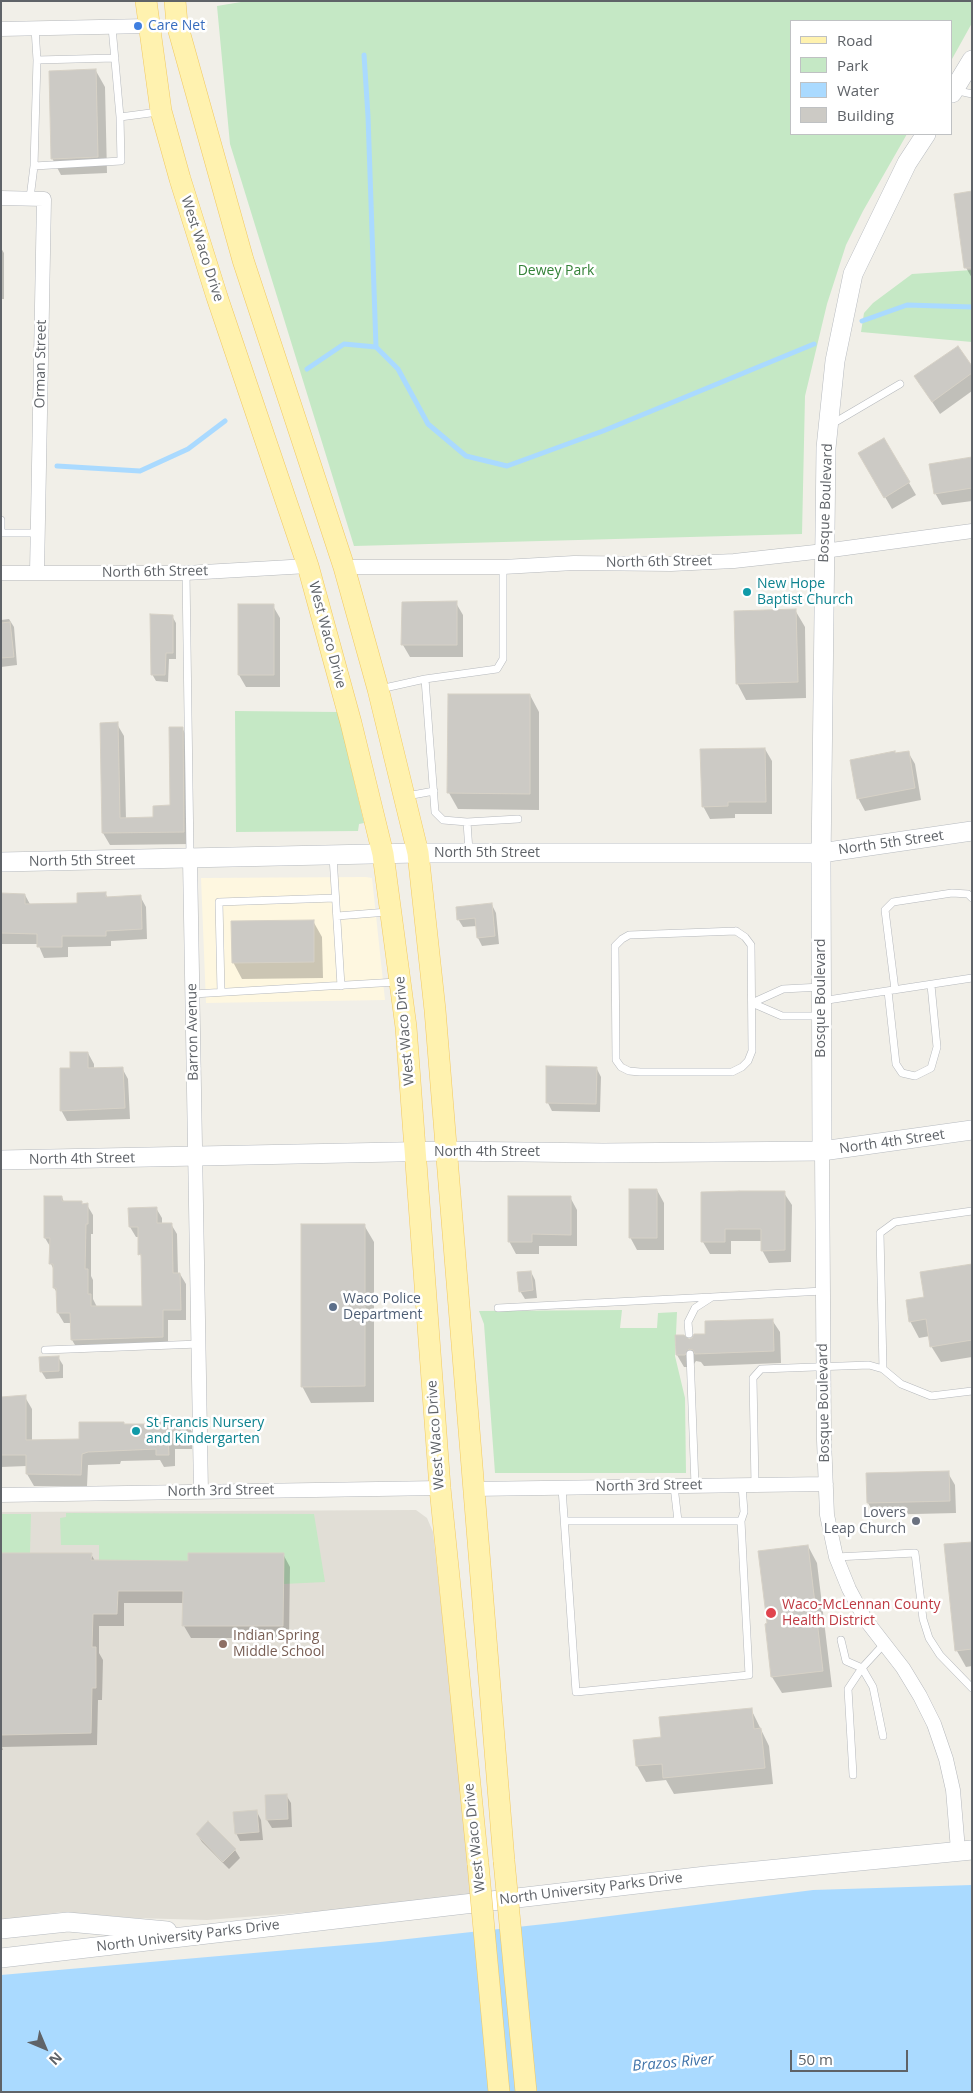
<!DOCTYPE html>
<style>
body{margin:0}
#map{position:relative;width:973px;height:2093px;overflow:hidden;background:#f1efe8;font-family:"Open Sans",sans-serif}
canvas{display:block}
.frame{position:absolute;inset:0;border:2px solid #5f6368;pointer-events:none}
.legend{position:absolute;left:790px;top:20px;width:162px;height:115px;box-sizing:border-box;background:#fff;border:1px solid #bfc1c3;margin:0;padding:6px 9px;list-style:none;font-size:15px;color:#5f6368}
.legend li{display:flex;align-items:center;gap:10px;height:25px}
.legend b{width:25px;border:1px solid #bfc1c3}
.north{position:absolute;left:20px;top:2023px;width:50px;height:50px;-webkit-text-stroke:4px #fff;paint-order:stroke;rotate:135deg;font-size:14px;font-weight:700;line-height:20px;text-align:center;color:#5f6368}
.north::after{content:'';display:block;margin:auto;width:18px;height:22px;background:#5f6368;clip-path:polygon(50% 0,100% 100%,50% 72%,0 100%)}
.scale{position:absolute;left:790px;top:2050px;width:118px;height:22px;box-sizing:border-box;border:2px solid #5f6368;border-top:0;padding-left:6px;font-size:15px;line-height:18px;white-space:nowrap;color:#5f6368;-webkit-text-stroke:4px #fff;paint-order:stroke}
</style>
<div id="map">
<canvas width="973" height="2093"></canvas>
<div class="frame"></div>
<ul class="legend">
<li><b style="height:6px;background:#fff2af"></b>Road</li>
<li><b style="height:14px;background:#c5e8c5"></b>Park</li>
<li><b style="height:14px;background:#aadaff"></b>Water</li>
<li><b style="height:14px;background:#cccac5"></b>Building</li>
</ul>
<div class="north">N</div>
<div class="scale">50 m</div>
</div>
<script>
const context = document.querySelector('canvas').getContext('2d');
context.lineJoin = 'round';
function fillPath(path, color) { context.fillStyle = color; context.fill(path, 'evenodd'); }
const shape = rows => new Path2D(rows.map(r => 'M' + r).join(''));
function trace(path, color, width, dash) { context.strokeStyle = color; context.lineWidth = width; context.lineCap = dash ? 'butt' : 'round'; context.setLineDash(dash || []); context.stroke(path); }
function label(font, color, halo, rows, align = 'center') {
  context.font = font + ' "Open Sans",sans-serif'; context.lineWidth = 5; context.setLineDash([]); context.textBaseline = 'middle'; context.strokeStyle = halo; context.fillStyle = color; for (const [text, x, y, turn = 0] of rows) {
    context.save(); context.translate(x, y); context.rotate((+turn || 0) * Math.PI / 180); context.textAlign = isNaN(turn) ? turn : align; if (halo) context.strokeText(text, 0, 0); context.fillText(text, 0, 0); context.restore();
  }
}
fillPath(shape([
 [366,877,372,878,385,1000,206,1003,201,878]
]), '#fef7e0');
fillPath(shape([
 [416,1510,427,1518,433,1532,474,1899,207,1920,134,1918,63,1912,1,1920,1,1512]
]), '#e1ded6');
fillPath(shape([
 [247,1,972,1,972,23,952,59,952,21,792,21,792,134,907,134,863,211,846,245,827,304,805,396,802,534,354,546,230,144,217,6],
 [972,270,972,342,861,332,864,313,873,303,912,274],
 [235,711,338,712,364,823,359,824,358,831,236,832],
 [622,1310,620,1328,657,1328,658,1313,677,1312,675,1356,685,1398,686,1473,495,1473,484,1324,479,1311],
 [66,1513,314,1514,325,1582,283,1584,283,1553,189,1553,188,1561,99,1560,99,1545,61,1545,60,1518,66,1517],
 [1,1514,31,1514,30,1553,1,1553]
]), '#c5e8c5');
fillPath(shape([
 [972,1885,972,2092,1,2092,1,1975,380,1942,563,1922,813,1890]
]), '#aadaff');
fillPath(shape([
 [96,71,105,87,107,173,61,175,52,158],
 [972,192,972,278,965,266],
 [1,248,4,253,4,299,1,299],
 [972,368,972,391,940,414,923,388],
 [884,440,916,495,892,509,860,454],
 [972,458,972,501,942,505,935,493],
 [456,603,463,615,463,657,410,657,403,645],
 [273,606,280,618,280,687,246,687,239,675],
 [795,610,805,627,806,698,746,700,737,683],
 [172,616,176,623,176,659,169,659,168,682,156,681,152,674],
 [9,619,14,627,17,665,1,667,1,620],
 [449,695,530,695,539,712,539,810,458,809,449,793],
 [117,724,124,736,126,819,154,818,171,806,182,728,189,740,191,844,110,845,103,833],
 [765,749,772,761,772,814,735,814,735,818,710,819,703,806],
 [908,752,915,764,921,800,865,811,858,798,895,754],
 [105,893,108,898,140,896,146,907,147,939,111,941,111,946,68,947,68,957,44,958,38,944,1,944,1,895,25,895,31,906,78,904],
 [492,905,496,913,499,944,482,946,478,938,477,926,463,927,458,919],
 [313,921,322,937,323,978,242,979,233,962],
 [88,1053,94,1064,94,1069,122,1068,128,1079,130,1119,67,1121,61,1110,71,1069],
 [597,1069,601,1077,600,1112,552,1111,548,1103],
 [657,1190,664,1203,664,1250,637,1250,630,1237],
 [784,1193,792,1205,791,1262,769,1263,762,1250,762,1241,731,1241,731,1254,710,1254,703,1242],
 [62,1197,64,1202,81,1202,83,1205,87,1205,93,1215,93,1234,91,1234,91,1276,93,1280,93,1299,97,1307,143,1307,142,1258,140,1254,139,1237,136,1237,130,1227,156,1208,162,1218,162,1224,171,1224,177,1234,178,1274,180,1274,186,1284,186,1320,168,1320,168,1347,78,1350,72,1340,72,1323,64,1323,58,1313,58,1294,54,1288,54,1270,51,1264,51,1248,45,1238,45,1198],
 [570,1197,577,1210,577,1246,539,1246,539,1254,516,1254,509,1241],
 [364,1225,374,1242,374,1402,311,1403,302,1386],
 [972,1265,972,1357,941,1362,931,1346,930,1336,919,1338,910,1321,925,1298],
 [531,1272,535,1280,537,1298,525,1299,520,1291],
 [772,1320,780,1332,781,1363,704,1366,701,1362,696,1361,692,1367,684,1367,677,1355,689,1341],
 [58,1357,63,1365,63,1378,46,1379,41,1371],
 [25,1397,32,1409,32,1441,81,1440,125,1425,157,1425,185,1420,192,1432,192,1449,175,1449,175,1466,164,1467,160,1460,121,1461,120,1464,88,1465,87,1486,34,1486,27,1474,27,1466,1,1467,1,1398],
 [948,1473,955,1485,956,1513,875,1515,868,1503],
 [972,1543,972,1666,966,1667,957,1651,946,1546],
 [808,1546,817,1563,832,1687,782,1693,772,1677,769,1624],
 [1,1554,91,1554,95,1561,190,1562,283,1554,290,1567,289,1638,191,1638,184,1626,184,1603,124,1603,124,1626,99,1626,99,1653,103,1660,102,1700,98,1700,97,1745,2,1747,3,1750,1,1750],
 [751,1709,769,1746,773,1784,674,1794,666,1780,646,1782,637,1766,634,1741,662,1738],
 [286,1795,291,1803,292,1827,272,1828,267,1820,266,1796],
 [257,1812,261,1820,263,1840,240,1841,236,1833],
 [208,1823,235,1850,240,1858,229,1869,202,1842,197,1834]
]), '#0003');
trace(shape([
 [364,55,368,116,376,347],
 [862,321,907,305,972,307],
 [307,369,344,344,376,347,398,369,428,424,466,456,507,466,603,431,814,344],
 [57,466,140,471,188,449,225,421]
]), '#aadaff', 5);
const building = shape([
 [96,69,98,157,51,159,49,71,96,69],
 [972,191,972,268,964,268,954,194,972,191],
 [958,346,972,366,972,373,932,402,914,376,958,346],
 [884,438,910,482,884,498,858,453,884,438],
 [972,457,972,488,934,494,929,464,972,457],
 [457,601,457,645,401,645,402,602,457,601],
 [238,604,274,604,274,675,238,675,238,604],
 [796,609,798,682,736,684,734,611,796,609],
 [150,614,173,615,173,653,166,653,165,675,151,675,150,614],
 [10,622,14,657,1,658,1,623,10,622],
 [448,694,530,694,530,794,447,793,448,694],
 [118,722,120,818,153,817,153,806,170,805,169,727,183,727,184,832,102,833,100,723,118,722],
 [765,748,766,802,728,802,728,806,702,807,700,749,765,748],
 [895,751,895,753,909,751,915,788,857,799,850,760,895,751],
 [106,892,106,897,141,895,142,929,106,931,106,936,62,936,62,947,37,947,37,934,1,933,1,893,25,894,25,904,77,903,77,893,106,892],
 [492,903,495,936,477,938,475,918,457,920,456,907,492,903],
 [314,920,314,962,232,963,231,921,314,920],
 [70,1052,88,1052,88,1068,123,1067,125,1108,60,1111,60,1068,70,1068,70,1052],
 [546,1066,597,1067,596,1104,546,1103,546,1066],
 [629,1189,657,1189,657,1238,629,1238,629,1189],
 [739,1191,785,1191,785,1250,761,1251,761,1229,725,1229,725,1242,701,1242,701,1192,739,1191],
 [44,1196,62,1196,62,1201,82,1201,82,1204,88,1203,88,1224,86,1224,85,1269,88,1269,88,1294,91,1294,91,1306,142,1306,141,1254,138,1255,138,1227,129,1227,128,1208,157,1207,157,1223,172,1223,173,1273,180,1273,181,1310,163,1310,163,1337,71,1340,70,1313,57,1313,56,1288,53,1288,53,1264,49,1264,50,1238,44,1238,44,1196],
 [508,1196,571,1196,571,1235,532,1234,532,1242,508,1242,508,1196],
 [301,1224,365,1224,365,1386,301,1387,301,1224],
 [972,1264,972,1340,930,1347,926,1319,909,1322,906,1300,924,1297,920,1272,972,1264],
 [531,1271,533,1290,519,1292,517,1272,531,1271],
 [773,1319,774,1351,695,1354,693,1350,689,1349,685,1355,676,1355,675,1335,684,1335,689,1339,692,1338,694,1334,705,1334,705,1321,773,1319],
 [59,1356,59,1371,40,1372,39,1357,59,1356],
 [26,1395,26,1440,79,1439,79,1422,124,1422,124,1424,155,1424,155,1419,186,1419,186,1437,168,1438,169,1455,156,1455,156,1449,88,1452,82,1454,81,1475,26,1474,26,1455,1,1455,1,1397,26,1395],
 [949,1471,950,1501,867,1503,866,1473,949,1471],
 [972,1542,972,1649,955,1651,944,1544,972,1542],
 [808,1545,823,1671,771,1677,765,1624,767,1623,758,1551,808,1545],
 [1,1553,92,1553,91,1560,188,1561,188,1553,284,1553,283,1626,182,1626,183,1591,118,1591,117,1614,93,1614,92,1647,96,1647,96,1688,92,1688,91,1733,1,1735,1,1553],
 [752,1708,754,1729,761,1728,765,1768,663,1778,662,1764,636,1766,633,1740,661,1737,659,1717,752,1708],
 [287,1794,288,1819,266,1820,265,1795,287,1794],
 [257,1810,259,1832,235,1834,233,1812,257,1810],
 [208,1821,236,1849,223,1862,196,1834,208,1821]
]);
fillPath(building, '#cccac5');
trace(building, '#d6d1c6', 1);
const lane = shape([
 [112,27,120,117,158,112],
 [35,28,37,60,115,58],
 [954,90,972,94],
 [34,166,37,60],
 [30,198,34,166,121,161,120,117],
 [832,424,900,384],
 [1,520,1,533],
 [1,533,38,533],
 [186,573,190,856],
 [425,679,435,812,443,820,467,822,518,819],
 [380,689,425,679,497,669,503,659,503,567],
 [407,796,434,791],
 [467,822,469,851],
 [333,856,341,986],
 [337,916,388,912],
 [736,931,745,937,751,945,752,1051,748,1061,742,1067,732,1072,640,1072,629,1071,621,1067,616,1060,615,946,622,939,629,935,736,931],
 [895,990,885,910,893,902,952,893,968,894,972,898],
 [888,991,896,1064,902,1073,915,1076,931,1068,937,1047,931,985],
 [221,992,219,902,335,898],
 [193,994,397,982],
 [821,1001,972,978],
 [752,1003,783,989,821,987],
 [752,1003,782,1016,819,1016],
 [972,1211,895,1222,880,1233,883,1369,901,1384,931,1396,972,1391],
 [498,1308,712,1297],
 [689,1334,688,1322,695,1308,712,1297,823,1291],
 [45,1350,199,1344],
 [690,1354,695,1485],
 [755,1485,753,1378,761,1369,869,1365,883,1369],
 [674,1486,678,1521],
 [562,1488,576,1692,749,1675,741,1521,744,1512,742,1485],
 [565,1521,741,1521],
 [836,1557,915,1553,923,1619,929,1638,940,1655,972,1688],
 [841,1640,846,1661,862,1668,873,1687,883,1736],
 [853,1775,848,1689,862,1668,884,1644]
]);
const street = shape([
 [1,29,148,26],
 [1,198,44,199,37,572],
 [344,567,503,567,574,563,671,564,734,561,824,551,972,531],
 [1,573,186,573,308,566],
 [190,859,201,1492],
 [822,1151,824,1440,827,1515,836,1557,849,1589,865,1619,903,1668,920,1696,934,1724,946,1759,953,1790,958,1850],
 [472,1489,826,1484],
 [1,1495,440,1488]
]);
const secondary = shape([
 [952,93,972,60],
 [1,862,418,853,821,853,972,831],
 [822,1151,821,863,826,448,835,361,853,274,907,163,926,134],
 [1,1160,446,1151,603,1153,822,1151,972,1130],
 [1,1929,68,1922,167,1931],
 [1,1958,706,1876,972,1850]
]);
const primary = shape([
 [146,1,161,111,180,179,217,297,308,566,351,723,383,854,406,1027,440,1488,478,1864],
 [175,1,177,24,243,260,344,567,378,689,418,853,435,1010,504,1861]
]);
trace(lane, '#b5b8bc', 8);
trace(street, '#b5b8bc', 15);
trace(secondary, '#b6babf', 20);
trace(primary, '#f2c960', 22);
trace(lane, '#fff', 7);
trace(street, '#fff', 14);
trace(secondary, '#fff', 19);
trace(primary, '#fff2af', 21);
const primaryBridge = shape([
 [504,1861,526,2092],
 [478,1864,499,2092]
]);
trace(primaryBridge, '#f2c960', 22, []);
trace(primaryBridge, '#fff2af', 21);
for (const [x, y, r, color] of [
 [138,26,5,"#3f7fe0"],
 [747,592,5,"#0f9aa8"],
 [333,1307,5,"#5c6f8a"],
 [136,1431,5,"#0f9aa8"],
 [916,1521,5,"#6b7280"],
 [771,1613,6,"#e0444e"],
 [223,1644,5,"#8d6e63"]
]) { const dot = new Path2D(); dot.arc(x, y, r, 0, 2 * Math.PI); context.fillStyle = color; context.fill(dot); trace(dot, '#fff', 2); }
label('14px', '#366cbe', '#fff', [
 ["Care Net",148,26]
], 'left');
label('14px', '#5f6368', '#fff', [
 ["West Waco Drive",202,249,72],
 ["Orman Street",41,364,-89],
 ["Bosque Boulevard",826,503,-88],
 ["North 6th Street",659,562,-1],
 ["North 6th Street",155,572,-1],
 ["West Waco Drive",327,635,75],
 ["North 5th Street",891,843,-8],
 ["North 5th Street",487,853],
 ["North 5th Street",82,861,-1],
 ["Bosque Boulevard",821,998,-90],
 ["West Waco Drive",405,1031,-95],
 ["Barron Avenue",193,1032,-91],
 ["North 4th Street",892,1142,-8],
 ["North 4th Street",487,1152],
 ["North 4th Street",82,1159,-1],
 ["Bosque Boulevard",824,1403,-91],
 ["West Waco Drive",436,1435,-94],
 ["North 3rd Street",649,1486,-1],
 ["North 3rd Street",221,1491,-1],
 ["West Waco Drive",475,1838,-96],
 ["North University Parks Drive",591,1889,-7],
 ["North University Parks Drive",188,1936,-7]
]);
label('14px', '#348238', '#fff', [
 ["Dewey Park",556,271]
]);
label('14px', '#0d838f', '#fff', [
 ["New Hope",757,584],
 ["Baptist Church",757,600],
 ["St Francis Nursery",146,1423],
 ["and Kindergarten",146,1439]
], 'left');
label('14px', '#4e5e75', '#fff', [
 ["Waco Police",343,1299],
 ["Department",343,1315]
], 'left');
label('14px', '#5b616d', '#fff', [
 ["Lovers",906,1513],
 ["Leap Church",906,1529]
], 'right');
label('14px', '#be3a42', '#fff', [
 ["Waco-McLennan County",782,1605],
 ["Health District",782,1621]
], 'left');
label('14px', '#785e54', '#fff', [
 ["Indian Spring",233,1636],
 ["Middle School",233,1652]
], 'left');
label('italic 15px', '#4174aa', '#fff', [
 ["Brazos River",673,2063,-5]
]);
</script>
